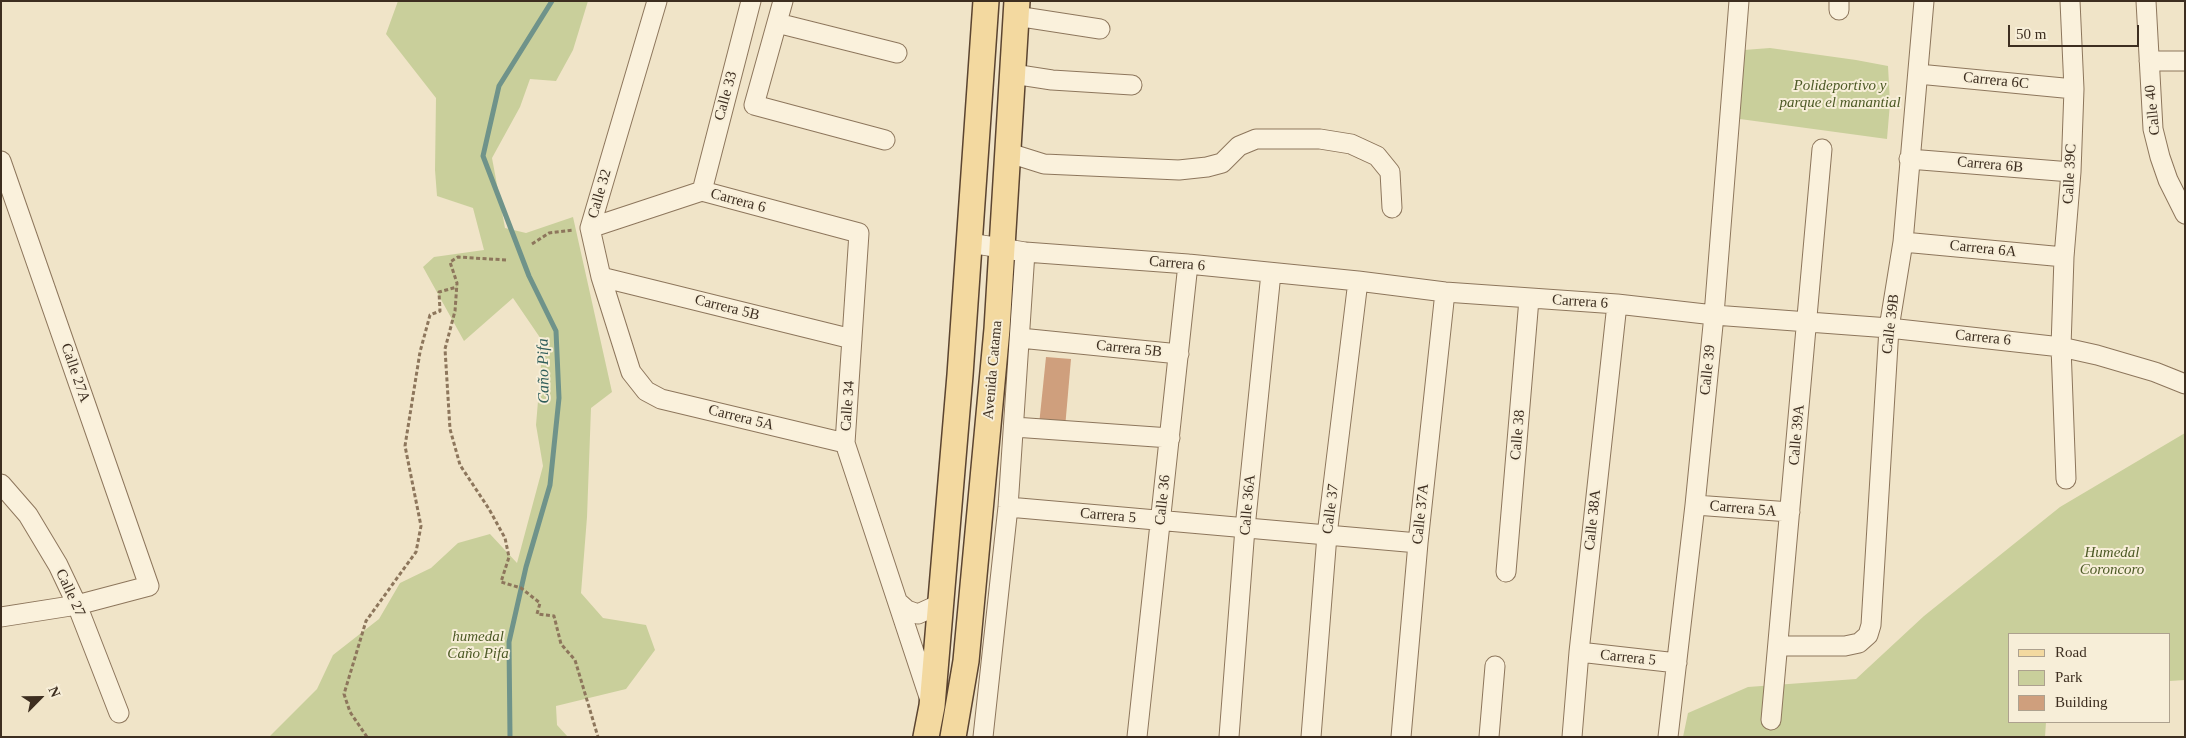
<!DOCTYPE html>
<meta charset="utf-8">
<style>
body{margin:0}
#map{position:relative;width:2186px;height:738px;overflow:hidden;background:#f0e4c8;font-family:Georgia,serif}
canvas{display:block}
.frame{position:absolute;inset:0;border:2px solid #3d2e20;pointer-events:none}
.legend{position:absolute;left:2008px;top:633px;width:162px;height:90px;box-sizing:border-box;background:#f7eed8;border:1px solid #ada18e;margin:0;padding:6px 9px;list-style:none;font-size:15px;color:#3d2e20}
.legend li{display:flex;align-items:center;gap:10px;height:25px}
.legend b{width:25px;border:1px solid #ada18e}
.north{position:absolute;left:15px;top:673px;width:50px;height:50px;-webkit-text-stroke:4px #f7eed8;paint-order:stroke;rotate:67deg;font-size:14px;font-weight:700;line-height:20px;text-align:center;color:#3d2e20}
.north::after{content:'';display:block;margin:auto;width:18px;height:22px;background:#3d2e20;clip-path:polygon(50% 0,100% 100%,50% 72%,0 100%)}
.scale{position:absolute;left:2008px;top:25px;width:131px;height:22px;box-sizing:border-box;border:2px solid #3d2e20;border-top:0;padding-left:6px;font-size:15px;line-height:18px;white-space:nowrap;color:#3d2e20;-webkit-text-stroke:4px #f7eed8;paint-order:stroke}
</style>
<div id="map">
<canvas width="2186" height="738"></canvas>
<div class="frame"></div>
<ul class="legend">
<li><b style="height:6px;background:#f3d9a0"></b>Road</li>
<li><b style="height:14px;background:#c9cf9b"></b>Park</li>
<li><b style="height:14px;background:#cf9f7d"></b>Building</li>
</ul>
<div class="north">N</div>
<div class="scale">50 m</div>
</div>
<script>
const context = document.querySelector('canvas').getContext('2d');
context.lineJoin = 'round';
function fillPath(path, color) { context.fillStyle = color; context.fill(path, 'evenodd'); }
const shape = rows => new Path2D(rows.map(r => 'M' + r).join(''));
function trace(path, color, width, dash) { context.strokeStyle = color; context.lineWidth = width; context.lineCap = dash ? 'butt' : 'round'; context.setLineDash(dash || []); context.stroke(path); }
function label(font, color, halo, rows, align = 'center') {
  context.font = font + ' Georgia,serif'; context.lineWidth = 4; context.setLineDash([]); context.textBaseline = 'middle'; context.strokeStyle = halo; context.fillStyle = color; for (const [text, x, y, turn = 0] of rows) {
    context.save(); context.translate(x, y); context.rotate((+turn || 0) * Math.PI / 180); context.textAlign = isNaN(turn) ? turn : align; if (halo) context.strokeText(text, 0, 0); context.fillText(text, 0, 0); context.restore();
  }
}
fillPath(shape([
 [398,1,588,1,573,50,556,81,530,79,520,107,492,158,505,228,526,233,573,217,612,392,591,408,587,517,581,593,603,618,646,625,655,650,626,689,556,706,557,725,568,737,269,737,317,689,333,655,379,619,400,583,431,568,458,543,490,534,517,563,543,466,536,425,543,342,513,298,464,341,423,267,434,257,484,250,473,208,437,196,435,170,436,98,386,34],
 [1770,48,1856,60,1888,66,1890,103,1887,139,1740,119,1744,50],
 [2185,433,2185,680,2170,681,2170,634,2010,634,2010,722,2046,722,2045,737,1683,737,1688,713,1748,687,1856,679,1924,616,2060,507]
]), '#c9cf9b');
trace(shape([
 [510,737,509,642,526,567,550,485,559,398,556,331,529,276,483,156,499,86,552,1]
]), '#6f938a', 5);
fillPath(shape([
 [1046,357,1071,359,1065,428,1039,425]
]), '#cf9f7d');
const minor = shape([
 [657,1,590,228,601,277,631,372,646,391,661,399,845,443],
 [783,1,754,105,885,140],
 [2146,1,2153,129,2160,157,2168,180,2185,214],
 [1839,10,1839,1],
 [1016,16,1100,29],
 [777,23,897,53],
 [2149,61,2185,61],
 [1013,74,1052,80,1132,85],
 [1918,74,2074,89],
 [1009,153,1044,164,1179,170,1207,167,1222,163,1239,146,1256,139,1320,139,1351,144,1377,156,1390,172,1392,208],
 [1909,159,2071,172],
 [1,161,149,586,77,605,1,617],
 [702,191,751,1],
 [590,228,702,191,859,233,845,443,930,700],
 [1903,242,2064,257],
 [970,243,1025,252,1188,264,1358,281,1445,292,1617,304,1714,315,1889,328,2061,347,2097,355,2155,372,2185,384],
 [601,277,852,339],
 [1020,338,1179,354],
 [1014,427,1170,438],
 [2066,479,2061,347,2064,257,2071,172,2074,89,2070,1],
 [1,484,28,515,58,565,77,605,119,713],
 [1695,505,1790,512],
 [1008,507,1418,543],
 [1506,572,1529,299],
 [898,602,907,610,918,614,940,604],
 [1778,646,1845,646,1859,643,1868,635,1871,625,1889,328,1903,242,1924,1],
 [1579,652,1677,663],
 [1771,720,1822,149],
 [983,737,1008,507,1025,252],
 [1137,737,1188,264],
 [1229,737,1245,528,1271,273],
 [1311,737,1327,535,1358,281],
 [1401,737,1418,543,1445,292],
 [1489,737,1495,666],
 [1572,737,1579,652,1617,304],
 [1668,737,1695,505,1714,315,1739,1]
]);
const major = shape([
 [926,737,932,706,960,375,986,1],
 [953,737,966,661,997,329,1017,1]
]);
trace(minor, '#8d765c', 21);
trace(major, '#5b4430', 28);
trace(shape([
 [532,244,549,233,574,230],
 [506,260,458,257,450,262,457,283,455,311,445,349,450,429,460,465,489,509,505,538,509,557,501,582,521,588,540,603,537,614,554,616,561,644,575,660,598,737],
 [367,737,350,712,344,694,366,621,416,552,421,526,405,446,420,352,430,315,440,311,439,292,457,287]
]), '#8d765c', 3, [4, 2.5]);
trace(minor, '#faf1dc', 19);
trace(major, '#f3d9a0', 25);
label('15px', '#3d2e20', '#f7eed8', [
 ["Carrera 6C",1996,81,6],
 ["Calle 33",726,96,-75],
 ["Calle 40",2153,110,-96],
 ["Carrera 6B",1990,165,5],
 ["Calle 39C",2070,174,-87],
 ["Calle 32",600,194,-74],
 ["Carrera 6",738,201,15],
 ["Carrera 6A",1983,249,6],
 ["Carrera 6",1177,264,5],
 ["Carrera 6",1580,302,4],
 ["Carrera 5B",727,308,14],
 ["Calle 39B",1891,324,-83],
 ["Carrera 6",1983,338,6],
 ["Carrera 5B",1129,349,6],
 ["Avenida Catama",993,370,-85],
 ["Calle 39",1708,370,-84],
 ["Calle 27A",75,373,71],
 ["Calle 34",848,406,-86],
 ["Carrera 5A",741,418,14],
 ["Calle 38",1518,435,-85],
 ["Calle 39A",1797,435,-85],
 ["Calle 36",1163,500,-84],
 ["Calle 36A",1248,505,-85],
 ["Calle 37",1331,509,-83],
 ["Carrera 5A",1743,509,5],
 ["Calle 37A",1421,514,-84],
 ["Carrera 5",1108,516,5],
 ["Calle 38A",1593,520,-84],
 ["Calle 27",70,593,65],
 ["Carrera 5",1628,658,6]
]);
label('italic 15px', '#4d5a26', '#f7eed8', [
 ["Polideportivo y",1840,86],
 ["parque el manantial",1840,103],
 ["Humedal",2112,553],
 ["Coroncoro",2112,570],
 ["humedal",478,637],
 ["Caño Pifa",478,654]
]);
label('italic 16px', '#2f5d5a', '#f7eed8', [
 ["Caño Pifa",544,371,-91]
]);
</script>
